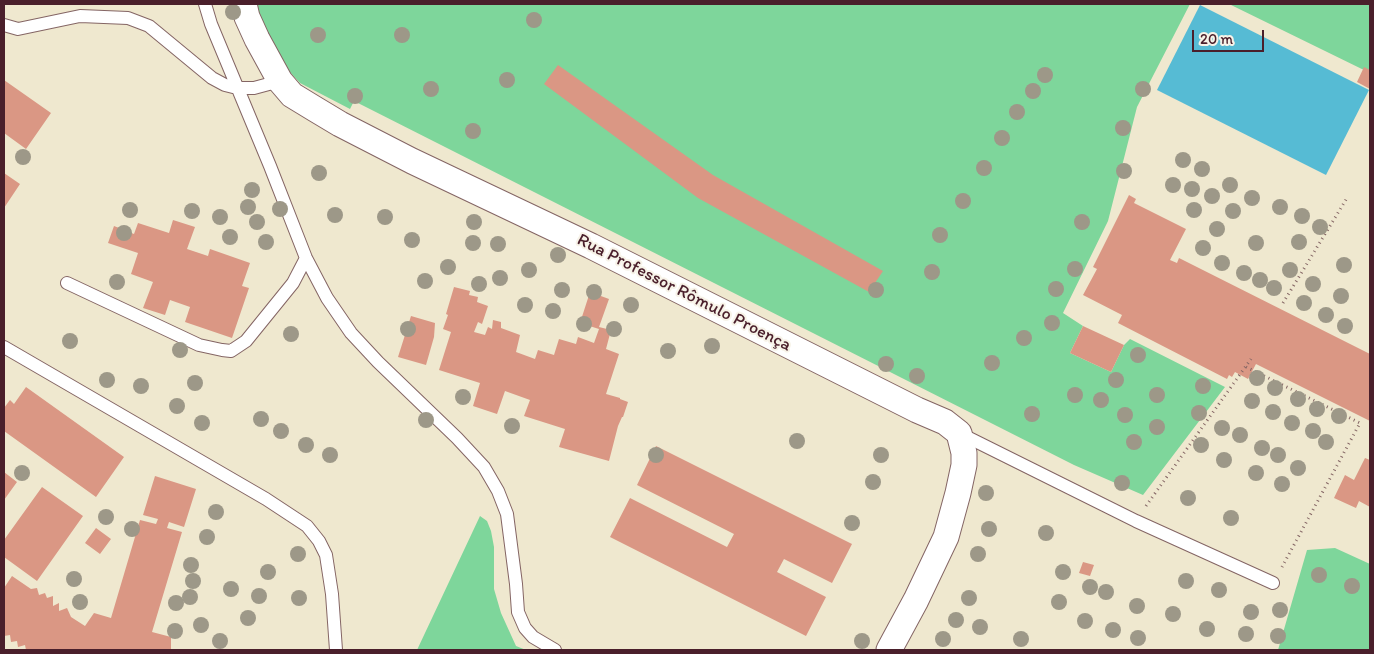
<!DOCTYPE html>
<meta charset="utf-8">
<style>
body{margin:0}
#map{position:relative;width:1374px;height:654px;overflow:hidden;background:#efe8cf;font-family:Itim,sans-serif}
canvas{display:block}
.frame{position:absolute;inset:0;border:5px solid #4a1f2b;pointer-events:none}
.scale{position:absolute;left:1192px;top:30px;width:72px;height:22px;box-sizing:border-box;border:2px solid #4a1f2b;border-top:0;padding-left:6px;font-size:15px;line-height:18px;white-space:nowrap;color:#4a1f2b;-webkit-text-stroke:4px #f7f3e8;paint-order:stroke}
</style>
<div id="map">
<canvas width="1374" height="654"></canvas>
<div class="frame"></div>
<div class="scale">20 m</div>
</div>
<script>
const context = document.querySelector('canvas').getContext('2d');
context.lineJoin = 'round';
function fillPath(path, color) { context.fillStyle = color; context.fill(path, 'evenodd'); }
const shape = rows => new Path2D(rows.map(r => 'M' + r).join(''));
function trace(path, color, width, dash) { context.strokeStyle = color; context.lineWidth = width; context.lineCap = dash ? 'butt' : 'round'; context.setLineDash(dash || []); context.stroke(path); }
function label(font, color, halo, rows, align = 'center') {
  context.font = font + ' Itim,sans-serif'; context.lineWidth = 4; context.setLineDash([]); context.textBaseline = 'middle'; context.strokeStyle = halo; context.fillStyle = color; for (const [text, x, y, turn = 0] of rows) {
    context.save(); context.translate(x, y); context.rotate((+turn || 0) * Math.PI / 180); context.textAlign = isNaN(turn) ? turn : align; if (halo) context.strokeText(text, 0, 0); context.fillText(text, 0, 0); context.restore();
  }
}
fillPath(shape([
 [255,4,1190,4,1137,107,1108,221,1063,313,1083,326,1070,353,1111,372,1124,345,1130,339,1225,387,1143,495,1074,465,354,101,350,109,300,83,286,68,267,37],
 [1229,4,1370,4,1370,73],
 [480,516,487,521,491,531,494,547,494,589,501,613,516,646,526,650,417,650],
 [1335,548,1370,564,1370,650,1278,650,1307,550]
]), '#7ed69b');
fillPath(shape([
 [1200,5,1369,90,1326,175,1157,90]
]), '#56bbd4');
fillPath(shape([
 [558,65,713,175,883,271,869,292,698,198,544,84],
 [1364,67,1370,70,1370,89,1357,82],
 [4,80,51,113,26,149,4,133],
 [4,173,20,184,4,208],
 [1129,195,1136,199,1134,203,1186,229,1170,260,1177,263,1179,258,1370,354,1370,421,1256,364,1248,379,1235,372,1232,377,1229,375,1227,379,1118,323,1122,315,1083,295,1097,269,1093,267],
 [173,220,195,227,187,249,208,256,210,249,250,263,242,286,249,288,232,338,185,322,190,307,170,300,165,315,143,308,153,282,131,274,138,253,108,243,114,226,134,234,138,223,169,233],
 [454,287,470,291,469,295,478,297,477,302,488,306,482,324,478,322,474,332,485,335,488,327,492,329,493,320,501,322,501,328,520,335,516,352,535,359,538,350,554,355,559,339,576,344,578,337,594,343,599,329,580,323,590,292,609,299,599,327,611,330,606,349,619,354,606,394,620,398,620,399,628,402,623,417,622,417,618,426,609,461,559,447,565,429,524,416,530,400,505,391,497,414,473,406,480,383,439,370,451,332,443,329,448,315,446,314],
 [411,316,435,323,434,337,426,365,398,357],
 [1083,326,1124,345,1111,372,1070,353],
 [26,387,124,457,96,497,4,431,4,408,10,400,14,404],
 [656,446,852,544,832,583,784,559,777,572,826,597,806,636,610,537,630,498,727,547,734,534,637,485],
 [1365,458,1370,460,1370,507,1359,501,1356,508,1334,498,1345,475,1354,480],
 [4,472,17,482,4,500],
 [155,476,196,489,184,527,169,522,167,528,182,532,152,632,171,637,171,650,26,650,25,645,18,647,17,641,11,642,10,635,4,636,4,588,12,576,31,589,37,588,39,595,45,593,47,598,53,596,53,606,59,603,59,611,67,608,71,617,85,626,94,613,111,618,140,520,156,524,158,519,143,515],
 [42,487,83,516,37,581,4,557,4,540],
 [96,528,111,539,100,554,85,543],
 [1083,562,1094,565,1090,576,1079,573]
]), '#da9784');
const service = shape([
 [205,4,211,24,270,166,306,258,327,298,351,333,378,362,457,438,484,467,498,491,507,514,516,584,518,612,525,628,533,637,555,650],
 [4,25,18,29,80,16,128,18,149,26,212,78,225,85,237,88,254,88,280,81],
 [67,283,199,345,222,350,231,351,246,341,293,283,306,258],
 [4,347,266,499,307,526,319,541,326,555,332,594,336,650],
 [959,433,1136,521,1273,583]
]);
const minor = shape([
 [244,4,247,17,257,39,280,81,292,95,315,109,340,124,412,161,591,246,917,410,945,422,959,433,964,453,964,465,958,493,946,537,916,600,889,650]
]);
trace(service, '#846564', 14);
trace(minor, '#846564', 27);
trace(shape([
 [1283,303,1347,198],
 [1246,367,1360,423,1282,567],
 [1146,506,1251,359]
]), '#846564', 3, [1, 4]);
trace(service, '#fff', 12);
trace(minor, '#fff', 25);
context.fillStyle = '#9d9888';
for (const [x, y] of [
 [233,12],
 [534,20],
 [318,35],
 [402,35],
 [1045,75],
 [507,80],
 [431,89],
 [1143,89],
 [1033,91],
 [355,96],
 [1017,112],
 [1123,128],
 [473,131],
 [1002,138],
 [23,157],
 [1183,160],
 [984,168],
 [1202,169],
 [1124,171],
 [319,173],
 [1173,185],
 [1230,185],
 [1192,189],
 [252,190],
 [1212,196],
 [1252,198],
 [963,201],
 [248,207],
 [1280,207],
 [280,209],
 [130,210],
 [1194,210],
 [192,211],
 [1233,211],
 [335,215],
 [1302,216],
 [220,217],
 [385,217],
 [257,222],
 [474,222],
 [1082,222],
 [1320,227],
 [1217,229],
 [124,233],
 [940,235],
 [230,237],
 [412,240],
 [266,242],
 [1299,242],
 [473,243],
 [1256,243],
 [498,244],
 [1203,248],
 [558,255],
 [1222,263],
 [1344,265],
 [448,267],
 [1075,269],
 [529,270],
 [1290,270],
 [932,272],
 [1244,273],
 [500,278],
 [1260,280],
 [425,281],
 [117,282],
 [479,284],
 [1313,284],
 [1274,288],
 [1056,289],
 [562,290],
 [876,290],
 [594,292],
 [1341,296],
 [1304,303],
 [525,305],
 [631,305],
 [553,311],
 [1326,315],
 [1052,323],
 [584,324],
 [1345,326],
 [408,329],
 [614,329],
 [291,334],
 [1024,338],
 [70,341],
 [712,346],
 [180,350],
 [668,351],
 [1138,355],
 [992,363],
 [886,364],
 [917,376],
 [1257,378],
 [107,380],
 [1116,380],
 [195,383],
 [141,386],
 [1203,386],
 [1275,388],
 [1075,395],
 [1157,395],
 [463,397],
 [1298,399],
 [1101,400],
 [1252,401],
 [177,406],
 [1317,409],
 [1273,412],
 [1199,413],
 [1032,414],
 [1125,415],
 [1339,416],
 [261,419],
 [426,420],
 [202,423],
 [1292,423],
 [512,426],
 [1157,427],
 [1222,428],
 [281,431],
 [1313,431],
 [1240,435],
 [797,441],
 [1134,442],
 [1326,442],
 [306,445],
 [1201,445],
 [1262,448],
 [330,455],
 [656,455],
 [881,455],
 [1278,455],
 [1224,460],
 [1298,468],
 [22,473],
 [1256,473],
 [873,482],
 [1122,483],
 [1282,484],
 [986,493],
 [1188,498],
 [216,512],
 [106,517],
 [1231,518],
 [852,523],
 [132,529],
 [989,529],
 [1046,533],
 [207,537],
 [298,554],
 [978,554],
 [191,565],
 [268,572],
 [1063,572],
 [1319,575],
 [74,579],
 [193,581],
 [1186,581],
 [1352,586],
 [1090,587],
 [231,589],
 [1219,590],
 [1106,592],
 [259,596],
 [190,597],
 [299,598],
 [969,598],
 [80,602],
 [1059,602],
 [176,603],
 [1137,606],
 [1280,610],
 [1251,612],
 [1173,614],
 [248,618],
 [956,620],
 [1085,621],
 [201,625],
 [980,627],
 [1207,629],
 [1113,630],
 [175,631],
 [1246,634],
 [1278,636],
 [1138,638],
 [943,639],
 [1021,639],
 [220,641],
 [862,641]
]) { context.beginPath(); context.arc(x, y, 8, 0, 2 * Math.PI); context.fill(); }
label('18px', '#4a1f2b', '#f7f3e8', [
 ["Rua Professor Rômulo Proença",684,293,27]
]);
</script>
